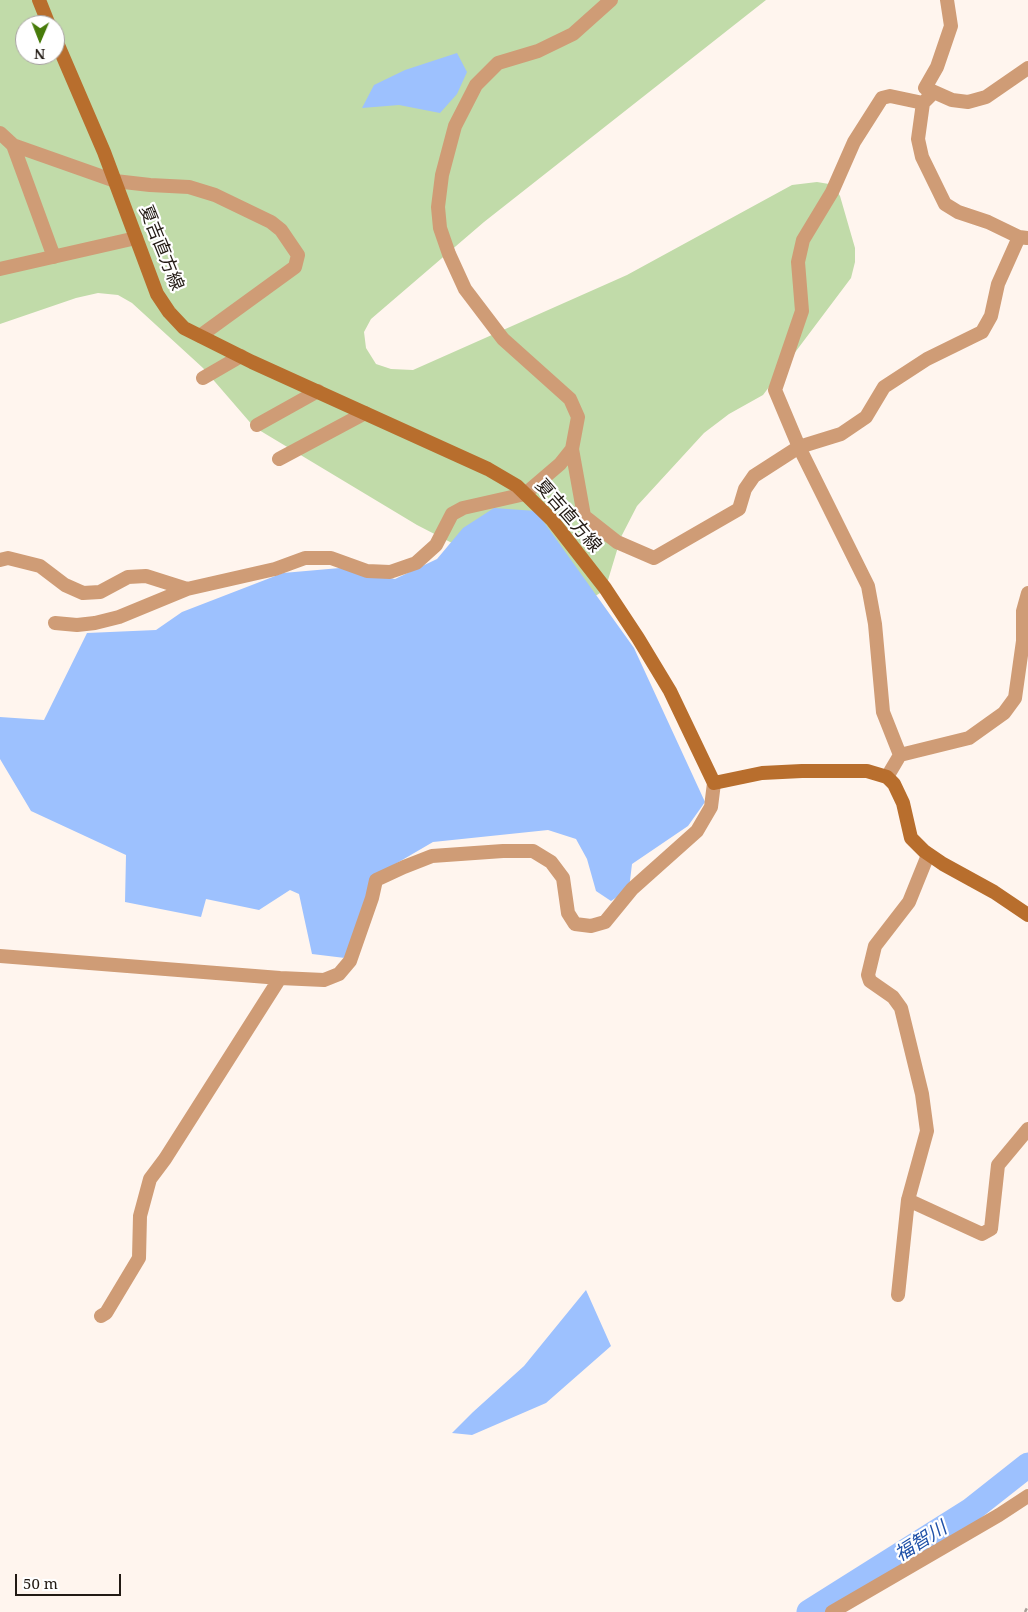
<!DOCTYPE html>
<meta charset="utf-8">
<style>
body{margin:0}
#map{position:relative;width:1028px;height:1612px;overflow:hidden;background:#fff5ee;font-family:"Noto Serif",serif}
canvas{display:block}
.north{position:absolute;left:15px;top:15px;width:50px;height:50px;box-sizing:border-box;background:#fff;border:1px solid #a7a3a1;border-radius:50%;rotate:181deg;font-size:14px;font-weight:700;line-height:20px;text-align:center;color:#221a14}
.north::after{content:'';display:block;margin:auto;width:18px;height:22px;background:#477b0a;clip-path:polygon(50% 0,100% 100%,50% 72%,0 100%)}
.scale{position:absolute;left:15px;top:1574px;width:106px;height:22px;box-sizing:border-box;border:2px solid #221a14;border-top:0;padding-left:6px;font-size:15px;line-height:18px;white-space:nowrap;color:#221a14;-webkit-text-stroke:4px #fff;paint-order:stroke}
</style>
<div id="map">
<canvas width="1028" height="1612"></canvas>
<div class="north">N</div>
<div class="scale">50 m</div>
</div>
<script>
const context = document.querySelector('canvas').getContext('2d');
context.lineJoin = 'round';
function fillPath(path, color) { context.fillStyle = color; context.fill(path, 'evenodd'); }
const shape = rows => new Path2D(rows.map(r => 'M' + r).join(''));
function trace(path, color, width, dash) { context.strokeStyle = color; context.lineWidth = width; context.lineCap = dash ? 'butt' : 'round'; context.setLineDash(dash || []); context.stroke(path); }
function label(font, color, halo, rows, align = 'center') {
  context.font = font + ' "Noto Serif","Noto Sans JP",serif'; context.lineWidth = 4.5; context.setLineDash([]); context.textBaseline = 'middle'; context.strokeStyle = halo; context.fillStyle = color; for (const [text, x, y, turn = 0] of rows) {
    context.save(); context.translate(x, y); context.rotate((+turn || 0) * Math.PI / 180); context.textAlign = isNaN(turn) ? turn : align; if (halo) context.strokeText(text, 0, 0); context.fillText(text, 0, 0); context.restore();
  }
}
fillPath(shape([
 [0,0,766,0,484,222,371,319,364,332,366,348,376,364,391,369,413,370,627,275,792,185,817,182,829,184,834,187,840,196,855,248,855,262,851,278,763,395,729,414,704,433,637,506,621,537,605,590,592,598,518,577,417,525,254,427,203,368,132,303,118,295,98,293,76,298,0,324],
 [25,25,55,25,55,55,25,55]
]), '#c1dba9');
fillPath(shape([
 [457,53,467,72,457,94,440,113,399,105,362,108,374,85,405,70],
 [494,508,536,511,634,648,705,802,688,826,632,864,629,889,611,901,596,891,587,859,576,839,548,830,433,842,373,877,345,958,312,954,299,894,290,890,259,910,206,899,201,917,125,902,126,855,31,811,0,759,0,717,44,720,87,633,156,630,182,612,283,573,340,568,395,579,437,559,463,528],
 [586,1290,611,1346,546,1403,472,1435,452,1433,473,1412,524,1366]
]), '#9dc1fe');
trace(shape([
 [809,1612,971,1510,1028,1465]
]), '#9dc1fe', 25);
trace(shape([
 [1025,1612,1028,1606]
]), '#a89f98', 2.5, [4, 4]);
trace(shape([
 [947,0,951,26,937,67,925,88,952,100,968,102,986,97,1028,68],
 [923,103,918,139,922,157,945,204,958,212,988,222,1019,237,1027,238],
 [0,133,13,145,54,257],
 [13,145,115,181,150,185,189,187,215,195,271,222,281,230,298,255,295,267,200,336],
 [0,269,136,238],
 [203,378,241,356],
 [257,425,318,391],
 [572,449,584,516,617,542,654,558,739,509,745,489,754,476,799,447,841,434,866,417,884,387,927,359,982,332,991,316,998,284,1019,237],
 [279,459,365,413],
 [0,560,8,558,40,566,65,585,83,593,100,592,128,577,146,576,187,589,275,569,305,558,331,558,367,571,390,572,416,563,436,545,452,514,463,508,525,494,560,464,572,449,578,417,570,399,503,339,465,289,449,254,440,228,438,207,442,175,455,126,476,85,498,63,538,51,573,34,611,0],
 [55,623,77,625,95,623,119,617,187,589],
 [900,755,883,712,875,624,868,586,799,447,775,390,802,311,798,262,803,240,832,192,854,142,882,98,890,96,923,103,934,92],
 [887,777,900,755,969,738,1004,713,1015,698,1023,641,1023,611,1028,593],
 [0,956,280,978,324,980,339,974,350,961,372,898,376,880,404,867,432,856,503,851,533,851,551,862,563,878,568,913,575,924,591,926,605,922,632,889,697,831,711,807,714,783],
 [908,1200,927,1131,922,1094,901,1008,893,997,870,981,868,975,875,946,909,902,928,855],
 [898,1295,908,1200,982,1234,991,1229,998,1165,1028,1129],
 [101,1316,106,1313,139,1258,140,1216,150,1179,165,1159,280,978],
 [832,1612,999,1515,1028,1496]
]), '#cf9c76', 14);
trace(shape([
 [39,0,49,25],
 [55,38,104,152,157,294,169,312,184,328,252,362,488,469,517,486,552,520,605,588,638,638,670,691,714,783,762,773,802,771,867,771,887,777,894,784,903,803,911,838,924,851,943,864,994,892,1028,915]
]), '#b86e2d', 14);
label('18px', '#221a14', '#fff', [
 ["夏吉直方線",161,248,68],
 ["夏吉直方線",568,516,49]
]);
label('italic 19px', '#1f51a8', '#fff', [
 ["福智川",921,1542,-32]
]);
</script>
